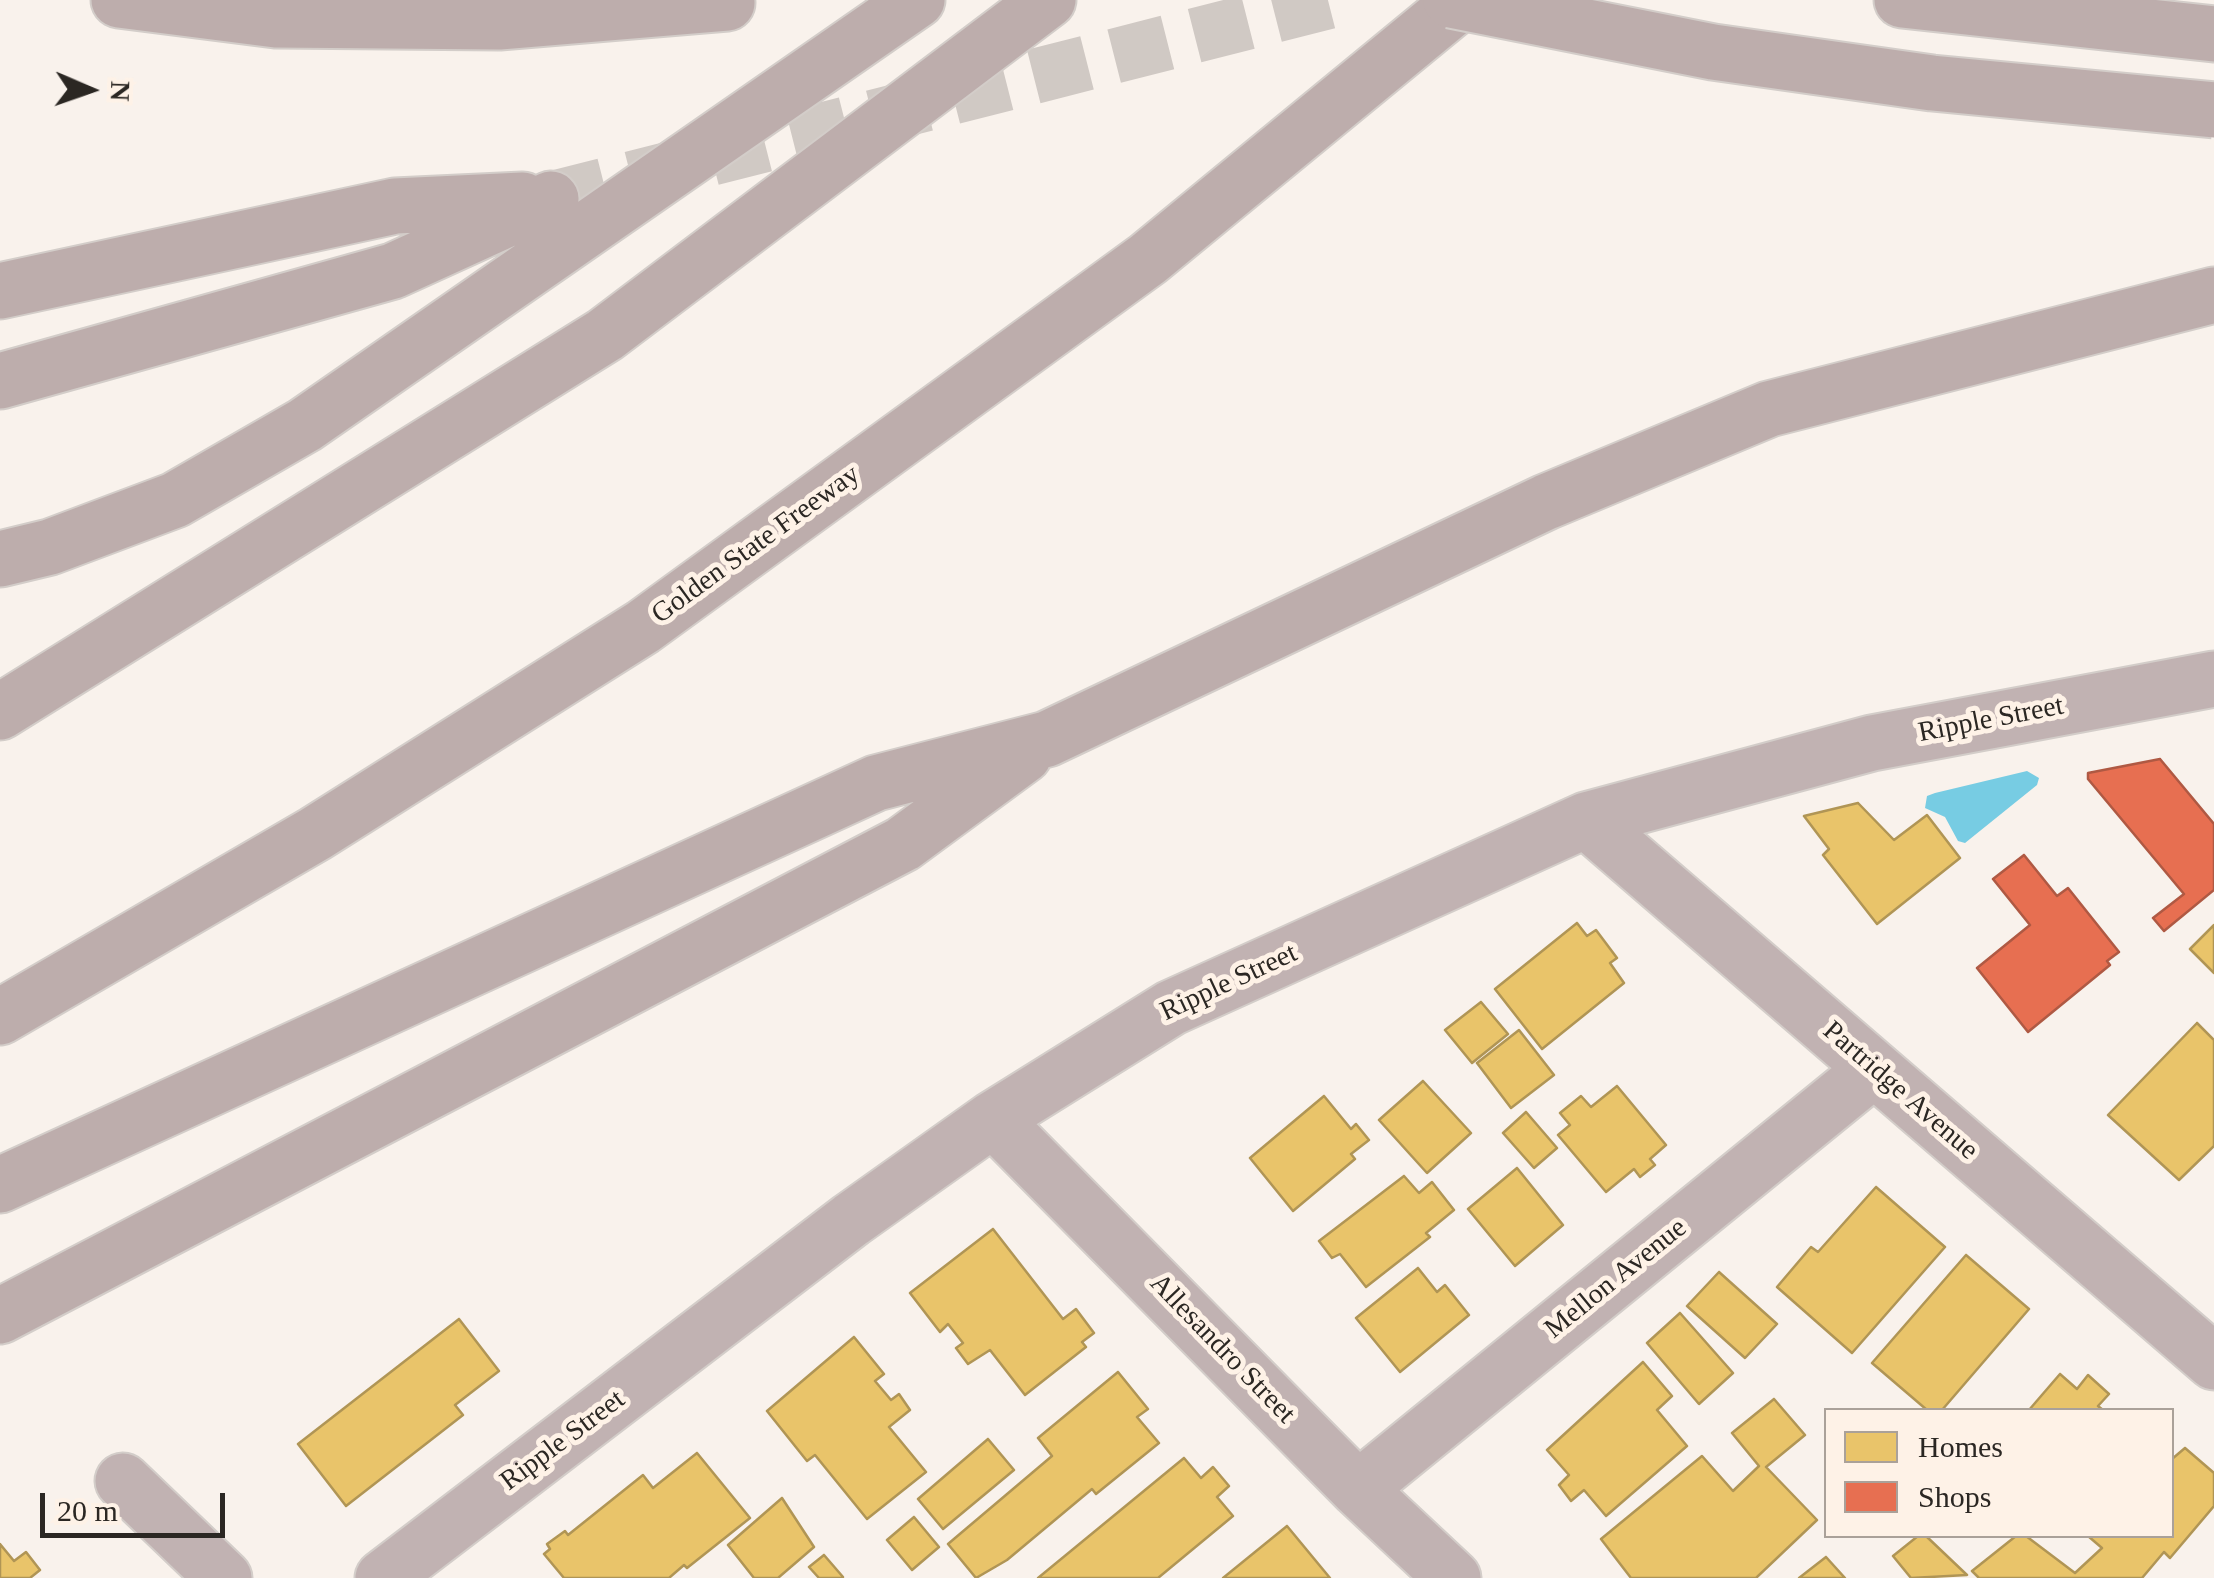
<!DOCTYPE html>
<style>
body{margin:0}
#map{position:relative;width:2214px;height:1578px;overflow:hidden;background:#f9f2ec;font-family:Georgia,serif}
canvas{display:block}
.legend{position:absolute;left:1824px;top:1408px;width:350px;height:130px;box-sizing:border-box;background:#fef2e7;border:2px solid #aaa199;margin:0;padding:12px 18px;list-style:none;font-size:30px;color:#2b2723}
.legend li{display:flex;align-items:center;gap:20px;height:50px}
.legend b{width:50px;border:2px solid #aaa199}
.north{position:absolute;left:40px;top:40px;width:100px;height:100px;-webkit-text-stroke:8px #fef2e7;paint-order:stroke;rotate:92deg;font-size:28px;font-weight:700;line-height:40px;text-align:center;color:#2b2723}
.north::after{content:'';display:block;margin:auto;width:35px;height:45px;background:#2b2723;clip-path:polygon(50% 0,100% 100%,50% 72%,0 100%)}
.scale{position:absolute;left:40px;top:1493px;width:185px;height:45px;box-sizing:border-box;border:5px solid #2b2723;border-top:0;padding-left:12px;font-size:30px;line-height:35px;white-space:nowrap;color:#2b2723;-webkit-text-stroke:8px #fef2e7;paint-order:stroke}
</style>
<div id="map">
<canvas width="2214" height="1578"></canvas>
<ul class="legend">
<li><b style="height:28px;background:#e9c46a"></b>Homes</li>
<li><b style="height:28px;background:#e76f51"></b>Shops</li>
</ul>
<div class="north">N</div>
<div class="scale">20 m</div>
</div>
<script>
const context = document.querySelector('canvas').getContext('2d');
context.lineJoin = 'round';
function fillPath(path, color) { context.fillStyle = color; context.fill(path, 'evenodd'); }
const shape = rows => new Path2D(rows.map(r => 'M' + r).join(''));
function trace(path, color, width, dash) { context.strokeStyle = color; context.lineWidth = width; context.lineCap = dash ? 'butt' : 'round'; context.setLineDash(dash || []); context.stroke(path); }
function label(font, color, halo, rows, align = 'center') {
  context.font = font + ' Georgia,serif'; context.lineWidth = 10; context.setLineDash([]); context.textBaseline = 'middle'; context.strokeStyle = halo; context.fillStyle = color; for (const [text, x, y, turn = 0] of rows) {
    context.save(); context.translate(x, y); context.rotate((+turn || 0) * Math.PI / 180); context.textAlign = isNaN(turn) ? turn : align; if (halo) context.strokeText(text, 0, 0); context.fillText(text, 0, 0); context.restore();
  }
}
fillPath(shape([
 [2027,771,2039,778,2037,785,1965,843,1958,841,1945,817,1925,808,1927,796,1935,793]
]), '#77cce3');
const homes = shape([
 [1858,803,1894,840,1927,815,1960,858,1877,924,1823,855,1829,849,1804,816,1858,803],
 [1577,923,1587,936,1596,930,1617,958,1610,963,1624,983,1542,1049,1495,989,1577,923],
 [2214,925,2214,973,2190,949,2214,925],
 [1481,1002,1508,1034,1472,1063,1445,1030,1481,1002],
 [2197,1023,2214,1040,2214,1146,2179,1180,2108,1115,2197,1023],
 [1519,1030,1554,1075,1511,1108,1477,1063,1519,1030],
 [1423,1081,1471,1133,1427,1173,1379,1120,1423,1081],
 [1617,1086,1666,1145,1650,1159,1655,1165,1640,1177,1634,1169,1606,1192,1558,1135,1570,1125,1560,1113,1581,1096,1591,1107,1617,1086],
 [1324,1096,1351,1129,1356,1124,1369,1140,1351,1154,1355,1159,1293,1211,1250,1158,1324,1096],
 [1526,1112,1557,1148,1534,1168,1503,1133,1526,1112],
 [1517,1168,1563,1225,1515,1266,1468,1209,1517,1168],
 [1404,1176,1419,1193,1432,1182,1454,1210,1426,1233,1430,1237,1366,1287,1340,1254,1332,1258,1319,1241,1404,1176],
 [1876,1187,1945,1247,1852,1353,1777,1287,1811,1247,1818,1252,1876,1187],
 [993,1229,1063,1319,1076,1309,1094,1333,1082,1342,1086,1347,1025,1395,990,1350,968,1364,956,1348,963,1343,948,1324,940,1332,910,1293,993,1229],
 [1966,1255,2029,1309,1942,1410,1927,1410,1872,1363,1966,1255],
 [1418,1268,1437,1292,1445,1285,1469,1315,1400,1372,1356,1318,1418,1268],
 [1719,1272,1777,1324,1745,1358,1687,1306,1719,1272],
 [1680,1313,1733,1373,1699,1404,1647,1343,1680,1313],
 [459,1319,499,1371,455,1405,463,1415,346,1506,298,1444,459,1319],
 [854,1337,884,1374,875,1381,891,1400,899,1394,910,1410,889,1427,926,1472,867,1519,815,1455,807,1461,767,1411,854,1337],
 [1643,1362,1672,1396,1657,1410,1687,1446,1606,1516,1584,1490,1571,1501,1559,1485,1569,1475,1547,1450,1643,1362],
 [1118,1372,1148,1409,1137,1417,1159,1443,1096,1494,1092,1489,1007,1560,976,1578,948,1544,1052,1456,1038,1438,1118,1372],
 [2060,1374,2077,1389,2088,1375,2109,1394,2098,1406,2103,1410,2029,1410,2060,1374],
 [1774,1399,1805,1435,1766,1467,1817,1520,1756,1578,1631,1578,1601,1539,1702,1456,1733,1491,1759,1466,1732,1433,1774,1399],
 [988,1439,1014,1470,943,1529,918,1499,988,1439],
 [2185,1448,2214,1473,2214,1506,2170,1558,2164,1552,2142,1578,1979,1578,1972,1571,2016,1536,2026,1536,2075,1573,2102,1548,2088,1536,2172,1536,2172,1459,2185,1448],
 [697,1453,750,1518,687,1568,684,1565,669,1578,564,1578,544,1554,550,1549,547,1544,565,1531,568,1535,643,1475,653,1488,697,1453],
 [1184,1458,1201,1478,1213,1467,1229,1486,1217,1497,1233,1516,1158,1578,1038,1578,1184,1458],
 [782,1498,814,1547,778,1578,754,1578,728,1545,782,1498],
 [914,1517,939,1547,912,1570,887,1540,914,1517],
 [1287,1526,1330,1578,1223,1578,1287,1526],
 [1918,1536,1926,1536,1967,1575,1911,1578,1893,1556,1918,1536],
 [0,1544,14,1561,26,1552,40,1570,30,1578,0,1578,0,1544],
 [824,1555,843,1577,842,1578,819,1578,809,1567,824,1555],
 [1826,1557,1845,1578,1799,1578,1826,1557]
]);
fillPath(homes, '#e9c46a');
trace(homes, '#b09555', 2.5);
const shops = shape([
 [2160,759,2214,824,2214,890,2164,931,2153,918,2184,894,2088,779,2088,773,2160,759],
 [2024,855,2057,896,2068,888,2119,952,2107,961,2110,965,2028,1032,1977,968,2030,925,1993,879,2024,855]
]);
fillPath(shops, '#e76f51');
trace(shops, '#af5943', 2.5);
trace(shape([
 [551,199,1335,0]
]), '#d0c9c4', 55, [55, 28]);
const minor = shape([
 [1586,820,2214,1362],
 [993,1119,1358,1489,1453,1578],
 [123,1481,224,1578],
 [1358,1489,1874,1069],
 [383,1578,851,1220,993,1119,1171,1008,1586,820,1872,743,2214,679]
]);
const motorway = shape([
 [119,0,276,20,499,22,727,3],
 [1902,0,2214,34],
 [0,291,395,206,523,200],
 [0,381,393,271,551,199],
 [0,559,50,547,175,500,305,425,917,0],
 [0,712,605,335,1048,0],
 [0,1017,315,834,643,627,1148,259,1463,0],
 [0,1185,876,783,1047,739,1546,502,1769,409,2214,295],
 [0,1316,903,844,1024,755]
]);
trace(minor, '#d3cdc9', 59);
trace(motorway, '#d3cdc9', 59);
trace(minor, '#c1b2b2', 55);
trace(motorway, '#bdadac', 55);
const motorwayBridge = shape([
 [1451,0,1713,52,1932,83,2214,110]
]);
trace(motorwayBridge, '#d3cdc9', 59, []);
trace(motorwayBridge, '#bdadac', 55);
label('28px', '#2b2723', '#fef2e7', [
 ["Golden State Freeway",756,545,-36],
 ["Ripple Street",1991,720,-11],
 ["Ripple Street",1229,983,-25],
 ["Partridge Avenue",1900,1091,41],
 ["Mellon Avenue",1616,1279,-39],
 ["Allesandro Street",1222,1349,46],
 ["Ripple Street",563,1441,-37]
]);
</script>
